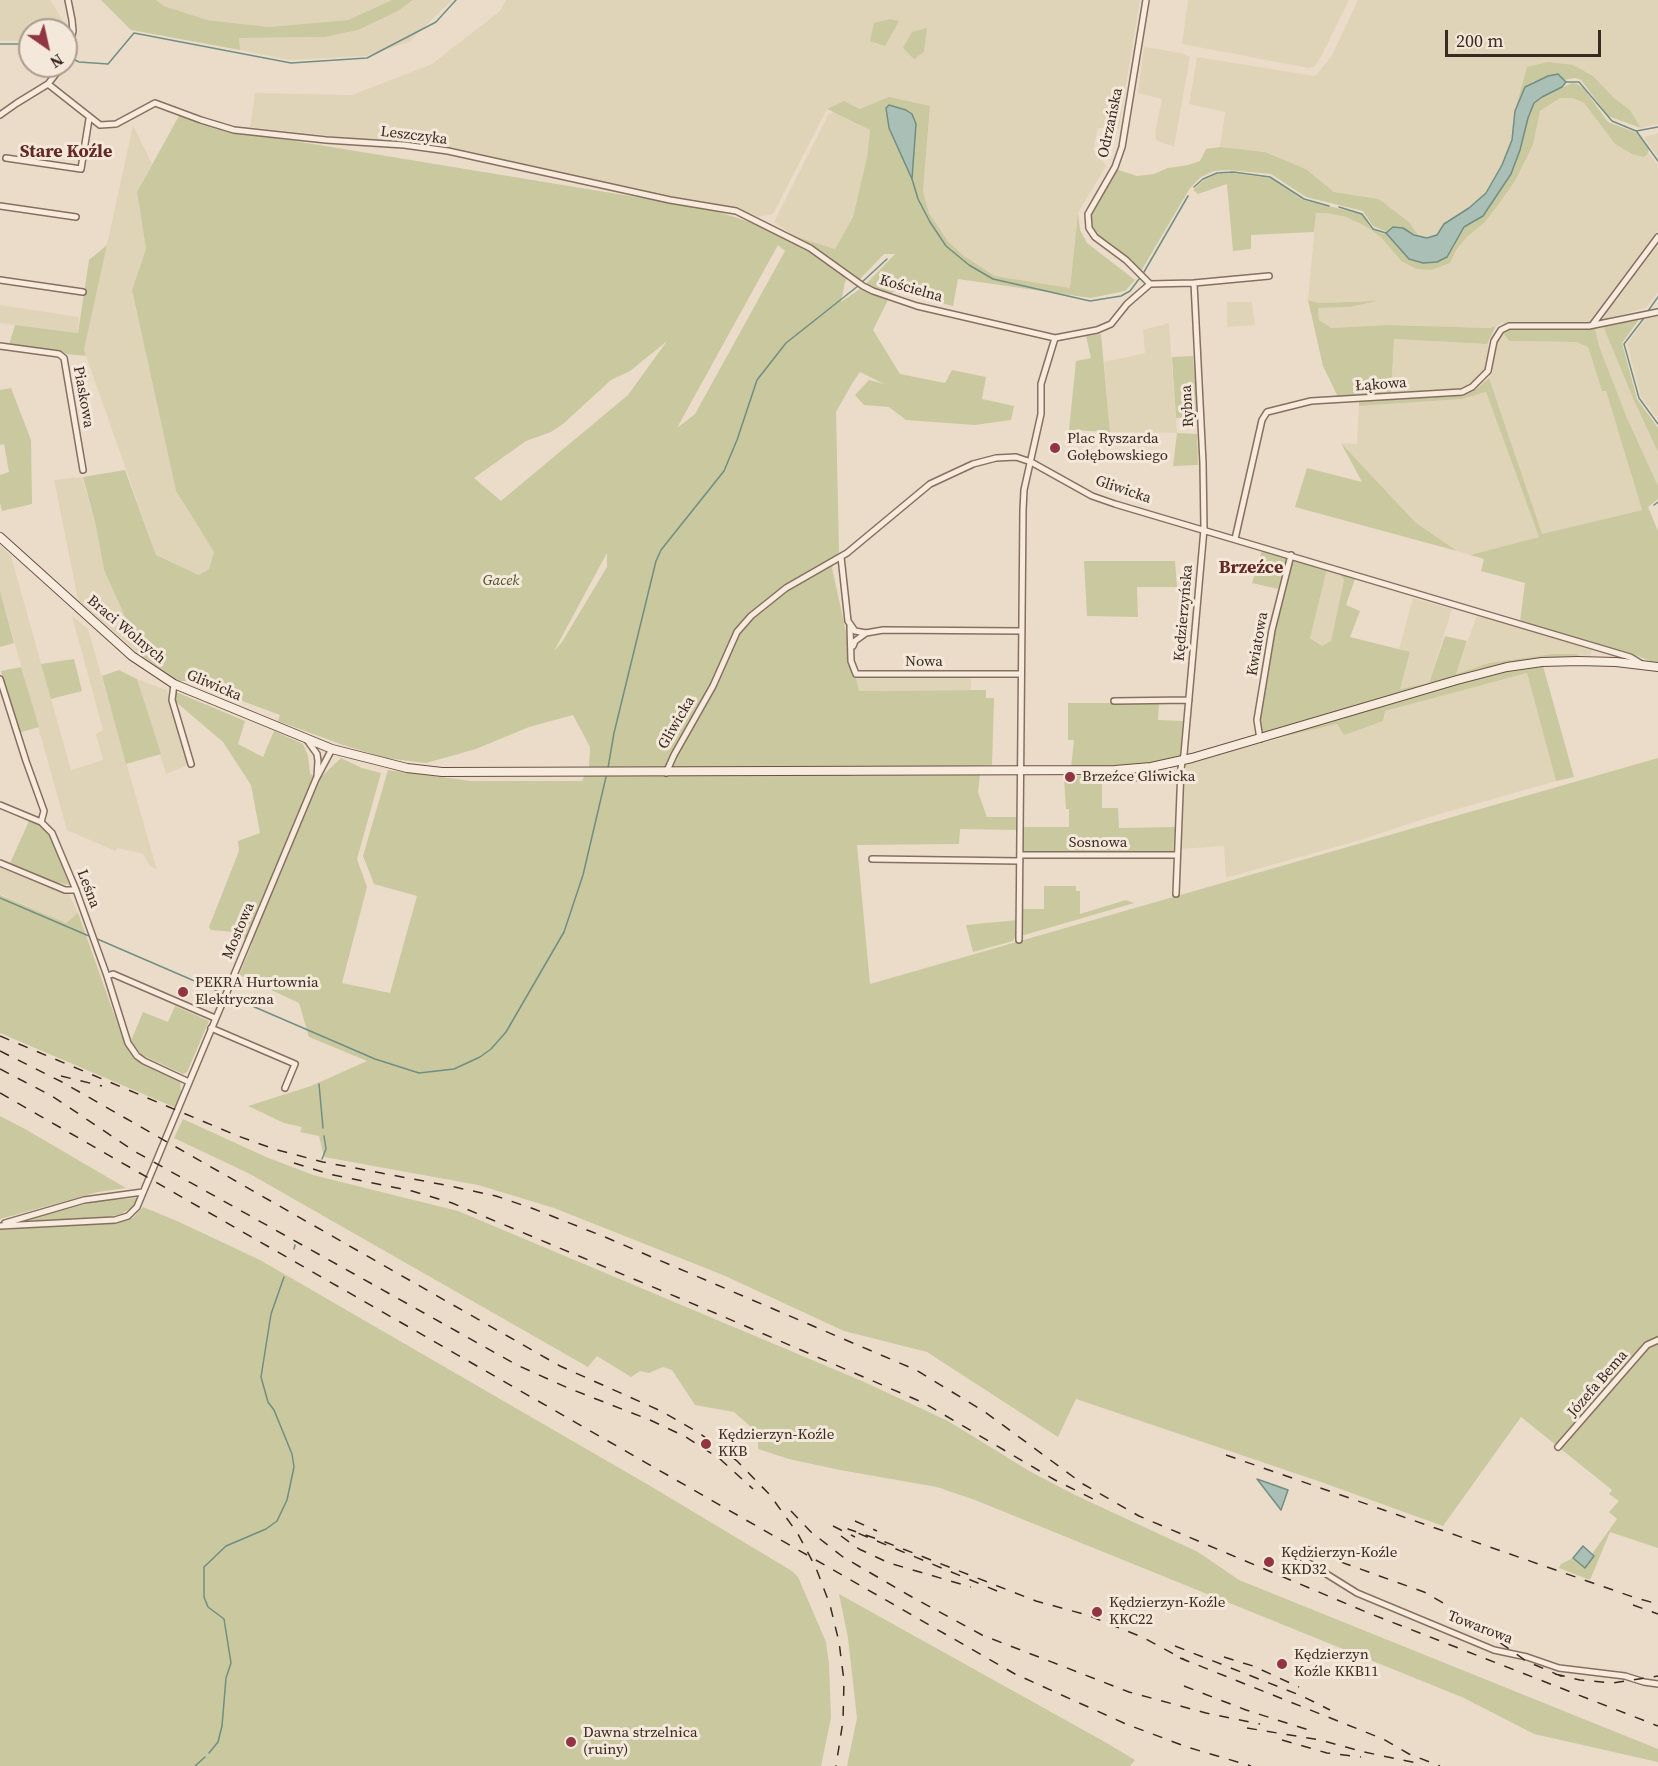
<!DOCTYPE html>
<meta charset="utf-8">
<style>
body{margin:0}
#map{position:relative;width:1658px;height:1766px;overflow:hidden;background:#ebdcca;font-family:"Source Serif 4",serif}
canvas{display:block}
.north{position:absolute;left:18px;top:18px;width:60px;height:60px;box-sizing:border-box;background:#f3e8d9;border:2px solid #a99c90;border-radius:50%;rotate:146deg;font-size:16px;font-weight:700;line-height:24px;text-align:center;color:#392a22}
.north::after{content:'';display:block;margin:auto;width:21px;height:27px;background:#913543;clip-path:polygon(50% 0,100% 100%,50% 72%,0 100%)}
.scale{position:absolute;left:1445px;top:30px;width:156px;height:27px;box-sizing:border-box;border:3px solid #392a22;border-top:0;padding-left:8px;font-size:18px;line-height:21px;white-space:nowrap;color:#392a22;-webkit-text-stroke:4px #f3e8d9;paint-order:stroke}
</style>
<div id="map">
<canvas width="1658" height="1766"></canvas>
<div class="north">N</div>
<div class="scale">200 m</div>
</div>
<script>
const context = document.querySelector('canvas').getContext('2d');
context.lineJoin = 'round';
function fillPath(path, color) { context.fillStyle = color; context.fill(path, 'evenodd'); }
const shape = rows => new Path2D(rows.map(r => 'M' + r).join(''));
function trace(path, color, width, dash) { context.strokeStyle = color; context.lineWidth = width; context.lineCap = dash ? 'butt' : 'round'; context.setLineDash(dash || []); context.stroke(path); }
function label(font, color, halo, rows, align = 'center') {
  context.font = font + ' "Source Serif 4",serif'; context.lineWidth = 6; context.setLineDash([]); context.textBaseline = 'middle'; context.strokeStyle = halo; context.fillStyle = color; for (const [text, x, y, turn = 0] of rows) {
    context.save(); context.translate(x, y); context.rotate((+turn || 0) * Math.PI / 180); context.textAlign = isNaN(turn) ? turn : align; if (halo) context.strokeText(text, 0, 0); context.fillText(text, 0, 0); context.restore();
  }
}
fillPath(shape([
 [0,0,50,0,66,25,66,30,30,30,30,41,0,41],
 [156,0,392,0,348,20,269,27,207,20,164,6],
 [413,0,452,0,409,42,366,56,289,60,240,50,238,38,325,37,358,30,398,11],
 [506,0,1140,0,1119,128,1098,128,1093,150,1099,153,1106,166,1078,213,1070,288,995,276,964,256,948,241,928,211,923,192,930,106,860,109,844,101,827,109,773,214,759,217,437,145,358,139,250,127,255,93,352,95,432,64,500,11],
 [1188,0,1349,0,1321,57,1314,67,1308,68,1182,44],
 [1358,0,1658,0,1658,124,1641,128,1630,110,1614,98,1593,76,1573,65,1515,111,1512,140,1502,165,1486,193,1469,208,1444,224,1437,235,1427,238,1419,236,1409,222,1379,199,1334,192,1306,169,1265,152,1220,147,1225,112,1189,104,1197,57,1315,76,1331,57],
 [1144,47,1181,53,1190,57,1174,147,1156,140,1155,132,1162,99,1138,93],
 [1560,98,1573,98,1584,103,1615,144,1632,154,1642,157,1647,155,1648,152,1658,165,1658,230,1589,322,1503,323,1490,328,1388,325,1330,328,1319,320,1318,308,1350,307,1372,301,1319,303,1308,300,1316,213,1326,213,1346,217,1365,226,1381,237,1401,261,1450,263,1457,250,1467,237,1485,222,1515,181,1533,145,1540,111],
 [834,112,870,130,867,157,853,217,835,249,794,236,774,222,828,115],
 [133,125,152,164,137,192,146,249,132,290,176,491,214,552,209,569,199,575,156,555,84,350],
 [1658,133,1658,158,1644,137],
 [1658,242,1658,292,1646,308,1601,320],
 [1227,302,1252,302,1255,325,1227,327],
 [0,305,79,317,78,333,0,323],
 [1658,314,1658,419,1641,397,1627,344,1647,317],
 [1169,323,1177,433,1110,432,1104,362,1145,353,1143,330],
 [1603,326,1635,403,1658,452,1658,486,1627,418,1599,346,1595,328],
 [1503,333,1509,341,1576,342,1588,347,1602,391,1606,391,1642,510,1542,534,1489,378,1497,343],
 [1394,339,1486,344,1489,339,1486,370,1470,386,1461,389,1391,394],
 [1486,392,1539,537,1470,555,1457,551,1415,522,1341,443,1357,444,1359,406,1462,399],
 [82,477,96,526,104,570,139,648,137,652,78,600,54,480],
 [0,545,11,556,71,770,103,760,96,734,103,730,72,616,88,629,157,870,150,866,143,854,118,848,115,851,67,830,0,591],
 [1327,569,1339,573,1344,580,1331,641,1322,646,1310,637],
 [1413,598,1452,609,1429,683,1399,689,1410,653,1399,649],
 [1477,615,1586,647,1592,651,1590,657,1576,654,1552,654,1489,663,1456,674],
 [1527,673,1556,781,1433,816,1360,840,1226,878,1224,846,1180,849,1185,763,1337,724,1344,735,1385,711],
 [971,676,971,690,859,691,856,677],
 [137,679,167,690,188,765,166,774],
 [0,865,68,892,78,913,66,923,0,894]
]), '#e0d4b8');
fillPath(shape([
 [101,0,156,0,164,6,207,20,269,27,348,20,392,0,413,0,398,11,358,30,325,37,239,38,240,50,131,30],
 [890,19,899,21,885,46,870,41,874,23],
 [927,28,924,52,914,59,903,48,912,32],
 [1548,62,1573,65,1593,76,1614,98,1630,110,1641,128,1608,116,1581,80,1575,78,1564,80,1558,74,1548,76,1532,82,1515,111,1527,67],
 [1572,83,1578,84,1584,89,1608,122,1637,133,1649,149,1647,155,1643,157,1632,154,1615,144,1584,103,1573,98,1560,98,1540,111,1533,145,1515,181,1498,205,1485,222,1467,237,1457,249,1450,263,1431,270,1417,269,1401,261,1381,237,1365,226,1346,217,1326,213,1316,213,1314,232,1251,235,1251,249,1233,251,1227,184,1198,194,1193,190,1204,180,1217,174,1232,173,1270,178,1303,200,1362,214,1371,229,1384,234,1386,233,1409,259,1452,247,1464,227,1475,222,1520,150,1528,118,1534,103,1542,97],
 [889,97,930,106,923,192,929,213,948,241,964,256,995,276,1070,288,1078,213,1080,230,1087,243,1135,280,1125,291,1091,298,958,279,953,306,894,291,891,294,866,284,895,254,884,254,859,280,847,272,846,277,847,278,845,282,841,302,860,289,888,300,873,330,900,374,945,383,952,370,986,377,982,399,1014,406,1011,420,975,425,906,420,889,407,864,405,855,395,869,380,884,384,860,372,853,382,836,412,839,552,832,568,859,691,986,690,986,698,994,698,992,765,862,769,852,776,980,775,978,792,987,817,1017,817,1017,830,960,829,959,844,857,845,870,984,1658,758,1658,1548,1610,1532,1590,1580,1559,1568,1561,1564,1573,1558,1585,1567,1594,1556,1592,1554,1617,1519,1609,1512,1619,1501,1609,1494,1612,1490,1521,1417,1443,1526,1321,1482,1076,1399,1058,1437,927,1352,844,1331,723,1275,554,1208,478,1185,324,1157,319,1136,300,1132,302,1127,284,1123,248,1106,311,1086,367,1061,309,1037,299,1003,239,975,252,944,234,932,211,930,209,927,239,851,238,841,260,833,251,785,223,742,176,702,174,696,176,692,245,721,238,744,263,757,274,731,303,744,308,756,310,774,320,778,341,758,362,768,381,773,357,859,367,887,342,983,390,993,417,896,374,884,363,856,388,770,471,781,582,781,589,767,590,747,573,715,529,727,476,749,426,763,386,758,343,745,278,721,280,715,188,681,177,681,137,652,139,648,104,570,96,526,83,477,125,470,156,555,199,575,209,569,214,552,176,491,132,290,146,249,137,192,180,114,240,132,709,209,835,249,853,217,867,157,870,130,827,109,844,101,860,109],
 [778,245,785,251,695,414,677,428],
 [667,341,628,395,501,501,474,478,526,441,551,432,563,424,611,380,630,371],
 [607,553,607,567,562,642,554,651],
 [1220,147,1265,152,1306,169,1334,192,1379,199,1409,222,1419,236,1403,228,1393,227,1387,232,1373,226,1363,211,1306,197,1271,174,1229,170,1214,171,1201,177,1190,188,1141,271,1097,235,1091,228,1090,215,1116,169,1137,176,1154,174,1168,168,1188,165,1200,161,1206,149],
 [107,245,84,350,86,356,66,354,58,350,9,345,15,325,78,333,89,260],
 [1308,300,1319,303,1377,301,1350,307,1318,308,1319,320,1331,328,1388,325,1490,328,1496,326,1487,344,1394,339,1391,394,1338,397,1323,366],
 [1640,318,1622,343,1637,399,1658,428,1658,452,1635,403,1603,326],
 [1595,328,1599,346,1627,418,1658,486,1658,499,1648,507,1658,531,1658,664,1627,652,1520,622,1525,583,1481,571,1484,559,1470,555,1539,537,1486,392,1462,399,1359,406,1359,401,1461,395,1476,389,1489,378,1542,534,1642,510,1606,391,1602,391,1588,347,1576,342,1509,341,1503,333,1508,330],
 [1101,334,1110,432,1069,430,1076,361,1091,358,1086,336],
 [1193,356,1198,416,1176,418,1172,357],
 [11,388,31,440,32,504,2,511,0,503,0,475,9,472,4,444,0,445,0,390],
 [1177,433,1197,434,1198,465,1173,466],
 [1341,443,1415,522,1457,551,1295,507,1307,468,1362,482],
 [1262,550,1287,556,1278,589,1252,583],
 [1292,558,1327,569,1310,638,1322,646,1331,641,1344,580,1339,573,1355,579,1346,605,1360,611,1350,637,1410,652,1400,689,1429,683,1445,636,1467,641,1456,674,1489,663,1552,654,1576,654,1583,657,1533,659,1479,669,1262,735,1260,725,1262,698,1284,586],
 [1084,561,1175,561,1177,587,1137,587,1138,617,1087,616],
 [0,591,14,643,0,647],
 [74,659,82,691,51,699,41,664],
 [1543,666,1574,777,1556,781,1527,673,1385,711,1383,721,1344,735,1337,724,1279,738,1325,722,1510,669],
 [21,667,39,727,18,733,1,671],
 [119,670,137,679,161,754,126,764,102,676],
 [1068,703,1159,703,1158,720,1183,721,1180,756,1152,763,1071,768,1074,740,1068,740],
 [1102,775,1102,808,1118,808,1119,828,1175,827,1173,851,1022,852,1022,827,1069,827,1069,809,1066,809,1064,777],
 [30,819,47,827,69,885,50,881,10,863],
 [1044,886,1076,886,1076,891,1080,891,1080,914,1126,900,1134,903,1021,936,1021,909,1044,909],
 [0,895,66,923,78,913,125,1045,134,1058,180,1081,181,1093,176,1108,0,1033],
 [1018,920,1016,935,1013,941,973,952,966,925],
 [175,1006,209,1021,187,1072,183,1074,142,1055,131,1041,143,1012,168,1022],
 [0,1116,25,1129,126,1188,98,1192,0,1219],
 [183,1119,266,1157,313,1175,458,1211,862,1381,948,1421,1031,1472,1075,1495,1198,1552,1239,1580,1658,1749,1658,1762,1534,1734,1464,1698,975,1500,937,1487,840,1470,789,1459,758,1449,758,1436,750,1426,734,1412,695,1405,672,1370,663,1367,649,1373,640,1371,631,1377,597,1356,588,1367,250,1174,174,1138],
 [137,1198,133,1207,121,1214,107,1217,20,1221,98,1201],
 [143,1207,177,1221,260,1260,652,1487,792,1571,798,1577,826,1642,829,1664,831,1718,821,1766,0,1766,0,1230,118,1222,133,1218],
 [839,1594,1105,1742,1135,1760,1130,1766,847,1766,857,1718,848,1638]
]), '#c9c89f');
const water = shape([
 [1558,74,1566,82,1562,87,1542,97,1534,103,1528,118,1520,150,1511,174,1483,216,1464,227,1447,257,1437,262,1423,263,1409,259,1386,233,1393,227,1403,228,1414,235,1427,238,1437,235,1444,224,1469,208,1486,193,1502,165,1512,140,1515,111,1525,87,1548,76,1558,74],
 [889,105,906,110,912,114,916,124,912,179,889,128,886,108,889,105],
 [1257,1479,1288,1490,1281,1510,1257,1479],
 [1583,1546,1594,1556,1585,1568,1573,1558,1583,1546]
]);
fillPath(water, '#aac0b6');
trace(water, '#718e83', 1.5);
trace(shape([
 [0,44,30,44],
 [69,57,79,62,108,64,134,33,291,63,367,58,436,22,456,0],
 [1566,82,1579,82,1612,121,1636,131,1658,127],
 [1637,132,1658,161],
 [912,179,918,199,930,222,946,246,969,265,993,279,1090,301,1121,296,1130,291,1139,279],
 [1194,187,1203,179,1217,173,1233,172,1270,177,1304,199,1329,206],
 [1339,207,1362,214,1373,229,1386,233],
 [1144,272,1188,196],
 [861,283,887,259],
 [1648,311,1658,297],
 [1644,318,1624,344,1639,398,1658,424],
 [1654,505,1658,502],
 [608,768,614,733,656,561,661,550,724,471,737,440,757,380,786,343,858,286],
 [0,898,89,936],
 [95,938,220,992],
 [229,996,375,1059,419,1073,454,1069,480,1057,491,1049,506,1032,564,932,583,875,606,777],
 [319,1084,323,1128],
 [322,1159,326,1149,324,1136],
 [294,1249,295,1245],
 [209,1753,218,1742,222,1726,226,1678,231,1663,224,1619,208,1607,204,1597,204,1567,226,1546,266,1529,277,1521,287,1500,294,1467,292,1454,274,1410,268,1402,261,1377,271,1314,284,1277],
 [195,1766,205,1757]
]), '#718e83', 1.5);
const street = shape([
 [1146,0,1122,147,1115,167,1088,214,1089,228,1095,237,1126,260,1150,284],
 [66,59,73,31,72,20,68,0],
 [48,84,100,125,116,124,155,103,201,120,234,130,326,140,404,145,448,151,670,200,736,211,810,248,863,286,873,291,917,306,1055,338,1097,330,1111,324,1127,304,1150,284],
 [0,115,17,103,48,84,62,66],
 [6,158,81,169,89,119],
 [0,206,76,217],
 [0,280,83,292],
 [1194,283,1269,276],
 [1150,284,1194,283,1203,463,1204,529,1184,754,1181,768,1176,894],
 [1593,324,1658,237],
 [0,346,59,354,64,358,83,470],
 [1235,539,1262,420,1267,412,1311,401,1462,392,1472,387,1488,371,1494,341,1501,330,1509,326,1589,326,1658,312],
 [841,557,848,621,855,631,866,633,883,630,1021,631],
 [850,626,851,661,856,674,1021,674],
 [853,646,855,641,866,633],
 [0,679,26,761,44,811,41,822,52,833,76,890,107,976,128,1043,137,1056,144,1061,189,1082],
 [174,684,172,700,191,764],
 [1114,701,1189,700],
 [1260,739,1257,720,1272,630,1291,555],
 [307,740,317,754,318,761,317,777],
 [666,773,674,755,713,686,737,632,751,616,786,588,847,553,930,484,973,464,996,458,1016,457,1031,462,1092,496,1115,504,1630,657,1640,663],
 [1122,778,1181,776],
 [0,805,41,822],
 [1020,855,1177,855],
 [872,859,1020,861],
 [0,863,65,890,76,890],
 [1019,940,1023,510,1024,490,1041,414,1041,384,1055,338],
 [107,976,113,974,215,1018],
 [211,1028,295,1064,285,1088],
 [5,1223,84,1200,143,1192],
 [0,1226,115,1220,128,1216,137,1207,316,779,332,749],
 [1558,1447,1647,1345,1658,1340],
 [1304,1560,1357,1593,1494,1650,1527,1657,1559,1668,1625,1676,1644,1682,1658,1684]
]);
const secondary = shape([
 [0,537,132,656,174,684,332,749,407,768,442,772,1115,770,1151,767,1192,758,1457,680,1507,667,1542,662,1578,661,1616,662,1658,667]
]);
trace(street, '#876f60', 8);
trace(secondary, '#695043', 10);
trace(street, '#f7ebdd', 5);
trace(secondary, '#f7ebdd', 8);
trace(shape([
 [0,1036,238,1136,274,1149,323,1162,450,1186,496,1196,534,1209,605,1237,916,1370,985,1412,1083,1484,1139,1516,1366,1612,1658,1726],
 [0,1051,62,1082,560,1366,661,1411,699,1433,737,1461,770,1495,798,1534,816,1568,830,1605,839,1642,844,1681,843,1721,836,1766],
 [0,1069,52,1096,134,1151,517,1365,568,1388,650,1420,686,1437,720,1459,753,1489],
 [61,1076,102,1086],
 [0,1093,1015,1674,1126,1724,1187,1747,1251,1766],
 [294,1163,329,1174,412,1191,452,1203,715,1313,924,1403,1055,1480,1101,1503],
 [1226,1455,1633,1597,1658,1604],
 [791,1511,811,1532,843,1557,912,1597,982,1635,1129,1692,1206,1713,1260,1724],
 [855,1521,877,1531],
 [833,1526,855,1537],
 [841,1536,859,1549,889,1563,971,1587],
 [1305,1545,1338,1561,1424,1592,1450,1607,1526,1661,1563,1677],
 [997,1591,848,1529,880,1540,1036,1601,1087,1615,1142,1637,1187,1661],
 [1633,1605,1658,1614],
 [1175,1646,1302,1696,1330,1710],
 [1224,1657,1253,1666,1299,1687],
 [1180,1658,1383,1739,1409,1754,1440,1766],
 [1555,1674,1580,1680,1612,1683,1658,1676],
 [1184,1686,1246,1710,1315,1732],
 [1247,1728,1320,1740,1364,1752,1417,1763],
 [1282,1740,1327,1753,1361,1757]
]), '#392a22', 1.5, [10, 10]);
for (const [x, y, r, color] of [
 [1055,448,6,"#913543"],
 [1070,777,6,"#913543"],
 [183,992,6,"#913543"],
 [706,1444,6,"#913543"],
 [1269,1562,6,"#913543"],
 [1097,1612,6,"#913543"],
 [1282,1664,6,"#913543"],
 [571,1742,6,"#913543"]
]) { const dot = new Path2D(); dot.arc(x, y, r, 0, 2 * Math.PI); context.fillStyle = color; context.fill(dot); trace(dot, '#f3e8d9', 2); }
label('15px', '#392a22', '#f3e8d9', [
 ["Odrzańska",1111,123,-78],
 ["Leszczyka",414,136,7],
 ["Kościelna",911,289,16],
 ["Łąkowa",1381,385,-4],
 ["Piaskowa",83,397,80],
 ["Rybna",1188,406,-93],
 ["Gliwicka",1123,490,19],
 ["Kędzierzyńska",1184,613,-85],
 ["Braci Wolnych",126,630,40],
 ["Kwiatowa",1258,644,-80],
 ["Nowa",924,662],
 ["Gliwicka",214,686,23],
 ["Gliwicka",677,723,-60],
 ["Sosnowa",1098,843],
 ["Leśna",88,889,69],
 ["Mostowa",239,931,-67],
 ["Józefa Bema",1598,1384,-49],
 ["Towarowa",1480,1628,21]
]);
label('15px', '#392a22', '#f3e8d9', [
 ["Plac Ryszarda",1067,439],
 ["Gołębowskiego",1067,456],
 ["Brzeźce Gliwicka",1082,777],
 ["PEKRA Hurtownia",195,983],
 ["Elektryczna",195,1000],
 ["Kędzierzyn-Koźle",718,1435],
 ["KKB",718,1452],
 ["Kędzierzyn-Koźle",1281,1553],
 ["KKD32",1281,1570],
 ["Kędzierzyn-Koźle",1109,1603],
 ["KKC22",1109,1620],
 ["Kędzierzyn",1294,1655],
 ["Koźle KKB11",1294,1672],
 ["Dawna strzelnica",583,1733],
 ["(ruiny)",583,1750]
], 'left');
label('italic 15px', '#4f532a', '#f3e8d9', [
 ["Gacek",501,581]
]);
label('bold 18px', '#622925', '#f3e8d9', [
 ["Stare Koźle",66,152],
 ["Brzeźce",1251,568]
]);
</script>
